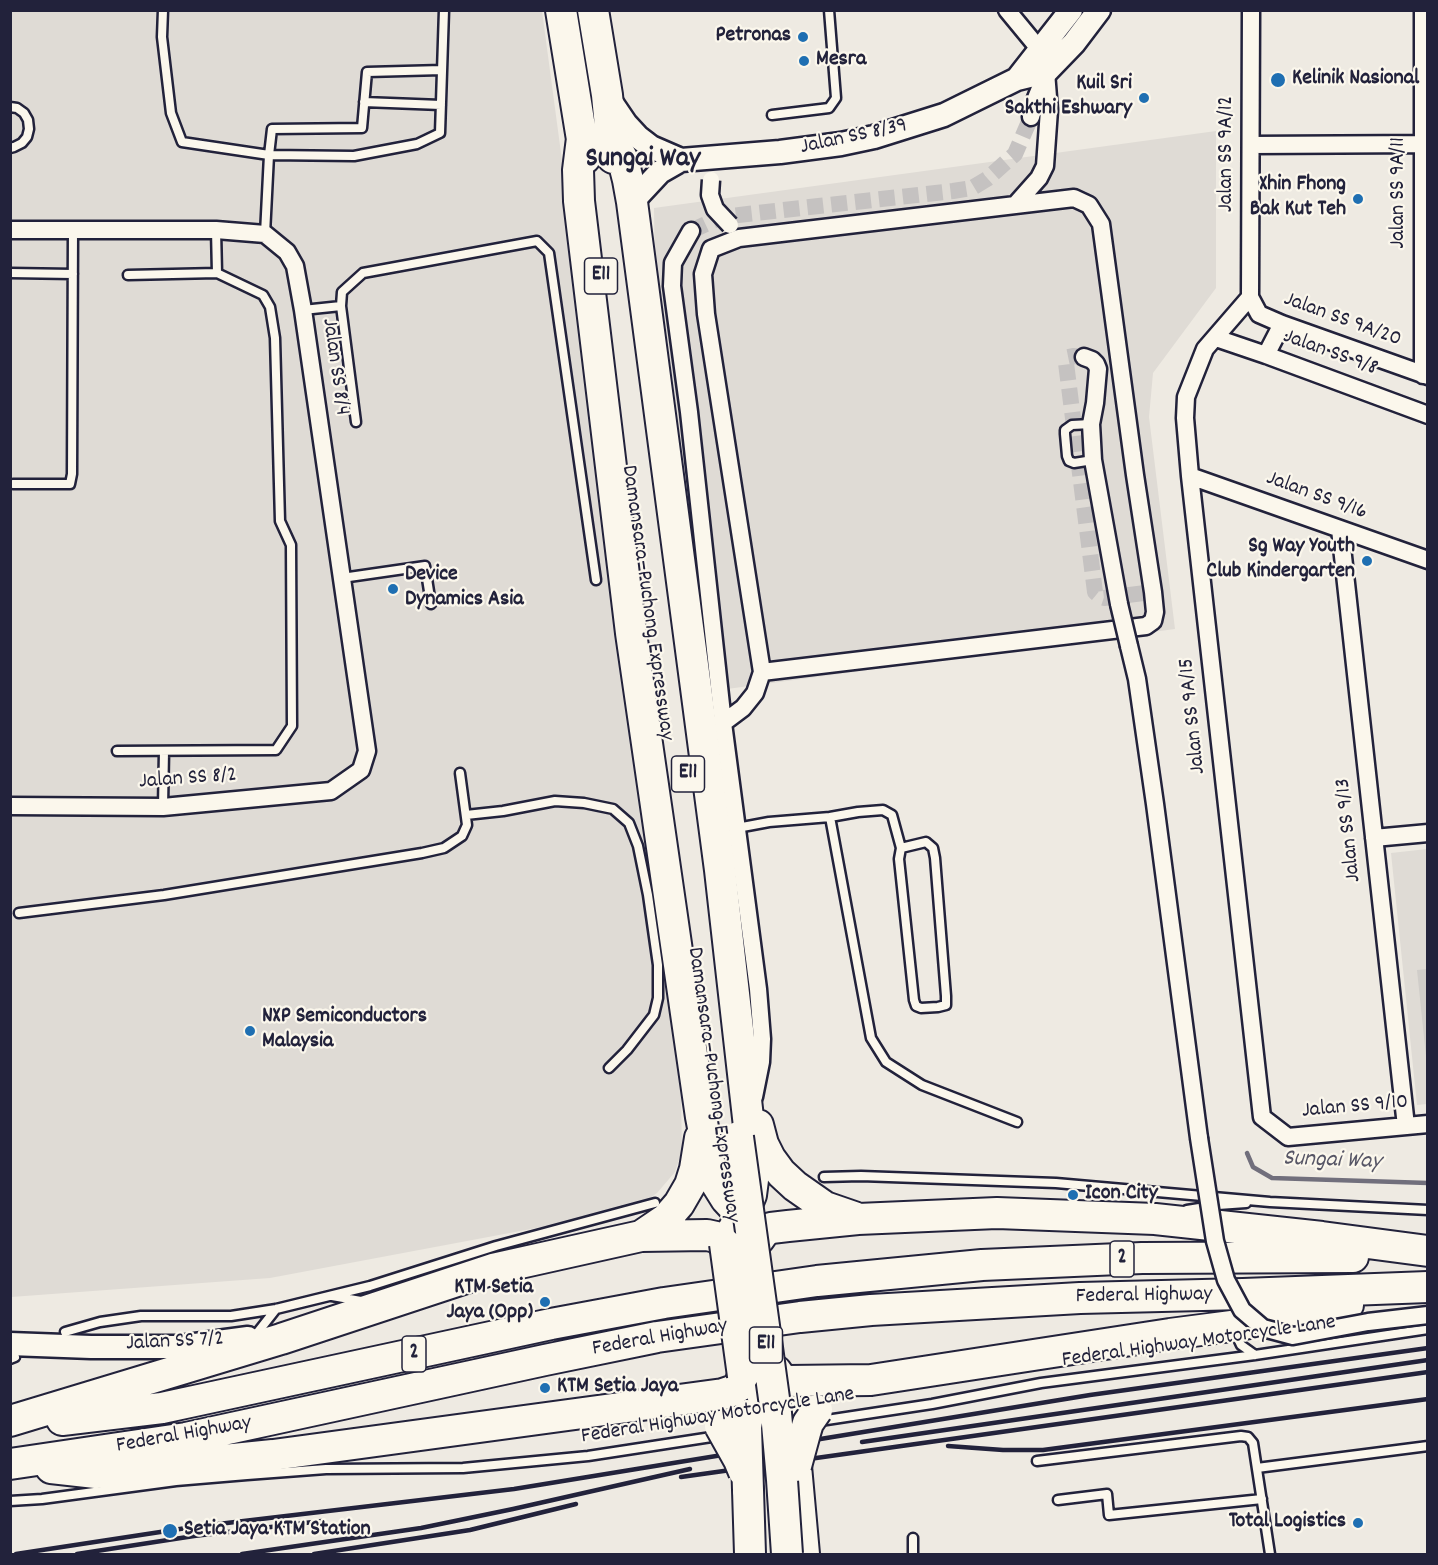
<!DOCTYPE html>
<meta charset="utf-8">
<style>
body{margin:0}
#map{position:relative;width:1438px;height:1565px;overflow:hidden;background:#eeeae2;font-family:Dekko,sans-serif}
canvas{display:block}
.frame{position:absolute;inset:0;border:12px solid #22223b;pointer-events:none}
</style>
<div id="map">
<canvas width="1438" height="1565"></canvas>
<div class="frame"></div>
</div>
<script>
const context = document.querySelector('canvas').getContext('2d');
context.lineJoin = 'round';
function fillPath(path, color) { context.fillStyle = color; context.fill(path, 'evenodd'); }
const shape = rows => new Path2D(rows.map(r => 'M' + r).join(''));
function trace(path, color, width, dash) { context.strokeStyle = color; context.lineWidth = width; context.lineCap = dash ? 'butt' : 'round'; context.setLineDash(dash || []); context.stroke(path); }
function label(font, color, halo, rows, align = 'center') {
  context.font = font + ' Dekko,sans-serif'; context.lineWidth = 4.5; context.setLineDash([]); context.textBaseline = 'middle'; context.strokeStyle = halo; context.fillStyle = color; for (const [text, x, y, turn = 0] of rows) {
    context.save(); context.translate(x, y); context.rotate((+turn || 0) * Math.PI / 180); context.textAlign = isNaN(turn) ? turn : align; if (halo) context.strokeText(text, 0, 0); context.fillText(text, 0, 0); context.restore();
  }
}
fillPath(shape([
 [11,11,542,11,582,310,681,1098,682,1150,675,1172,657,1193,632,1210,270,1278,11,1297],
 [1216,131,1216,288,1153,373,1149,417,1175,629,712,691,655,284,654,208],
 [1427,849,1427,1104,1417,1105,1391,853]
]), '#dfdbd5');
fillPath(shape([
 [1427,969,1428,969,1427,1066,1417,970]
]), '#d0cdc9');
trace(shape([
 [1247,1153,1253,1167,1272,1178,1428,1183]
]), '#716f7c', 4.5);
trace(shape([
 [691,231,721,217,953,191,972,188,987,179,1015,154,1031,117],
 [1084,357,1073,356,1068,357,1066,363,1095,592,1101,597,1104,598,1153,592]
]), '#c5c2c1', 16, [16, 8]);
const lane = shape([
 [163,10,162,37,171,113,182,142,269,155,354,156,417,144,440,133,444,10],
 [364,102,441,105],
 [10,107,17,108,24,113,28,120,29,129,27,137,22,143,14,147,10,148],
 [772,115,829,108,836,98,829,10],
 [265,234,269,155,272,129,362,128,367,72,442,70],
 [10,273,73,274],
 [128,275,217,273,216,230],
 [341,306,342,292,363,273,537,241,549,253,596,580],
 [303,310,341,306,356,422],
 [1091,424,1072,425,1065,430,1065,434,1067,456,1069,461,1074,463,1093,460],
 [13,484,70,484,72,474,73,230],
 [342,578,425,566,431,604],
 [117,751,276,750,292,726,291,545,280,521,275,338,270,307,263,295,217,273],
 [163,807,164,751],
 [466,815,503,811,555,801,584,803,613,809,629,823,638,846,648,895,658,965,658,998,654,1015,627,1050,609,1068],
 [830,817,871,1038,886,1062,922,1085,1017,1122],
 [737,828,769,822,830,817,858,812,883,810,892,815,901,848,899,859,914,1000,916,1006,921,1008,938,1007,946,1005,946,996,935,858,933,848,926,842,901,848],
 [19,913,164,895,422,853,444,848,462,836,467,825,460,773],
 [824,1177,861,1176,1056,1183,1270,1202,1428,1210],
 [1187,1210,1218,1205,1246,1203],
 [332,1296,361,1301],
 [1234,1330,1241,1345,1255,1355],
 [65,1332,100,1322,141,1316,231,1316,276,1309,370,1286,496,1246,655,1203],
 [254,1337,276,1309],
 [10,1359,15,1357],
 [820,1421,932,1404,1041,1383,1255,1355,1428,1329],
 [1037,1461,1241,1436,1248,1437,1253,1443,1270,1554],
 [1257,1468,1428,1446],
 [1058,1500,1107,1494,1109,1515,1262,1499],
 [10,1501,42,1499,176,1481,247,1475,326,1469,463,1468,588,1456,718,1436],
 [913,1538,913,1554]
]);
const street = shape([
 [1007,10,1040,50,1046,72,1049,110,1045,166,1039,178,1015,205],
 [1251,10,1250,297,1259,314,1282,324,1428,376],
 [1423,10,1423,375],
 [1031,117,1036,98,1045,76],
 [1251,145,1428,144],
 [1074,198,1089,205,1101,224,1135,475,1153,592,1155,612,1153,621,1146,626,762,672,706,314,703,274,711,249,739,238,1074,198],
 [10,230,216,230,265,234,287,252,295,266,303,310,367,751,361,770,331,791,163,807,10,806],
 [691,231,673,263,672,286,689,412,723,723],
 [1250,297,1205,349,1186,397,1185,418,1190,476,1262,1117,1288,1137,1428,1124],
 [1216,338,1266,355,1428,415],
 [1266,355,1282,324],
 [1084,357,1092,360,1096,364,1098,369,1095,403,1091,424,1093,460,1119,604],
 [1190,476,1428,560],
 [1340,529,1406,1126],
 [1129,646,1137,679,1155,804,1199,1138],
 [1374,838,1428,833],
 [754,1097,761,1062,762,1039,758,989,723,723,743,708,755,693,762,672]
]);
const secondary = shape([
 [1017,79,1071,10],
 [607,96,626,124,638,137,651,147,681,160],
 [632,202,660,172,681,160,780,152,841,144,874,137,944,115,1017,79,1046,72,1074,43,1099,10],
 [10,1344,91,1347,180,1347,248,1338]
]);
const highway = shape([
 [561,10,585,158],
 [593,10,607,95,613,158],
 [582,138,578,170,579,201,631,633,701,1117,710,1164,716,1183,726,1199,741,1215,759,1239,764,1232,771,1228,788,1226,858,1219,997,1213,1155,1219,1322,1237,1428,1251],
 [758,1125,763,1144,770,1158,781,1173,795,1186,825,1207,854,1217],
 [641,1236,666,1219,679,1204,690,1185,695,1169,700,1138],
 [761,1392,776,1371,781,1378,788,1381,871,1380,1170,1334,1232,1326,1338,1308,1348,1305],
 [62,1420,162,1408,551,1324,664,1303,817,1281,982,1265,1142,1258,1353,1257],
 [10,1421,281,1339,493,1269,641,1236,707,1235,716,1237,725,1244,746,1207,751,1195,753,1180,752,1153,720,870,632,202,628,180,623,160,611,137],
 [10,1464,186,1438,545,1360,657,1337,800,1317,871,1310,1080,1298,1243,1294,1428,1287],
 [796,1466,804,1554],
 [51,1468,96,1473,273,1455,723,1394,732,1391,739,1386,743,1376,776,1399,787,1412],
 [748,1490,750,1554]
]);
trace(lane, '#22223b', 13);
trace(street, '#22223b', 21);
trace(secondary, '#22223b', 27);
trace(highway, '#22223b', 34);
trace(lane, '#fbf7ec', 8);
trace(street, '#fbf7ec', 16);
trace(secondary, '#fbf7ec', 22);
trace(highway, '#fbf7ec', 30);
trace(shape([
 [862,1442,1428,1360],
 [948,1446,1003,1450,1043,1450,1428,1399],
 [681,1477,1428,1372],
 [16,1554,193,1527,514,1489,1090,1395,1428,1348],
 [77,1554,194,1536,322,1521],
 [242,1554,421,1528,513,1509,690,1469],
 [314,1554,470,1530,576,1504]
]), '#22223b', 4.5);
const streetBridge = shape([
 [711,180,710,195,715,209,730,225],
 [1119,604,1129,646],
 [1199,1138,1215,1241,1226,1280,1242,1310,1263,1328,1293,1336,1368,1322,1428,1315]
]);
const highwayBridge = shape([
 [738,1137,776,1413,782,1480,787,1554],
 [725,1244,743,1376],
 [748,1415,746,1427,748,1490],
 [720,1426,739,1460,744,1472],
 [796,1466,805,1433,808,1423,817,1410]
]);
trace(streetBridge, '#22223b', 21, []);
trace(highwayBridge, '#22223b', 34, []);
trace(streetBridge, '#fbf7ec', 16);
trace(highwayBridge, '#fbf7ec', 30);
for (const [x, y, r, color] of [
 [803,37,6,"#1f6fb2"],
 [804,61,6,"#1f6fb2"],
 [1278,80,8,"#1f6fb2"],
 [1144,98,6,"#1f6fb2"],
 [1358,199,6,"#1f6fb2"],
 [1367,561,6,"#1f6fb2"],
 [393,589,6,"#1f6fb2"],
 [250,1031,6,"#1f6fb2"],
 [1073,1195,6,"#1f6fb2"],
 [545,1302,6,"#1f6fb2"],
 [545,1388,6,"#1f6fb2"],
 [1358,1523,6,"#1f6fb2"],
 [170,1531,8,"#1f6fb2"]
]) { const dot = new Path2D(); dot.arc(x, y, r, 0, 2 * Math.PI); context.fillStyle = color; context.fill(dot); trace(dot, '#fbf7ec', 2); }
for (const [x, y, w] of [
 [601,276,33],
 [688,774,33],
 [1122,1259,24],
 [766,1345,33],
 [414,1354,24]
]) { const box = new Path2D(); box.roundRect(x - w / 2, y - 18, w, 36, 4.5); context.fillStyle = '#fbf7ec'; context.fill(box); trace(box, '#22223b', 1.5); }
label('bold 21px', '#22223b', null, [
 ["E11",601,276],
 ["E11",688,774],
 ["2",1122,1259],
 ["E11",766,1345],
 ["2",414,1354]
]);
label('bold 22px', '#22223b', '#fbf7ec', [
 ["Petronas",791,37,"right"],
 ["Mesra",816,61],
 ["Kelinik Nasional",1292,80],
 ["Kuil Sri",1132,85,"right"],
 ["Sakthi Eshwary",1132,110,"right"],
 ["Xhin Fhong",1346,186,"right"],
 ["Bak Kut Teh",1346,211,"right"],
 ["Sg Way Youth",1355,548,"right"],
 ["Club Kindergarten",1355,573,"right"],
 ["Device",405,576],
 ["Dynamics Asia",405,601],
 ["NXP Semiconductors",262,1018],
 ["Malaysia",262,1043],
 ["Icon City",1085,1195],
 ["KTM Setia",533,1289,"right"],
 ["Jaya (Opp)",533,1314,"right"],
 ["KTM Setia Jaya",557,1388],
 ["Total Logistics",1346,1523,"right"],
 ["Setia Jaya KTM Station",184,1531]
], 'left');
label('22px', '#22223b', '#fbf7ec', [
 ["Jalan SS 8/39",854,138,-12],
 ["Jalan SS 9A/12",1228,154,-90],
 ["Jalan SS 9A/11",1400,193,-90],
 ["Jalan SS 9A/20",1342,321,20],
 ["Jalan SS 9/8",1330,354,20],
 ["Jalan SS 8/4",334,367,82],
 ["Jalan SS 9/16",1316,497,20],
 ["Damansara–Puchong Expressway",646,603,82],
 ["Jalan SS 9A/15",1194,716,-96],
 ["Jalan SS 8/2",188,780,-4],
 ["Jalan SS 9/13",1350,830,-96],
 ["Damansara–Puchong Expressway",712,1085,82],
 ["Jalan SS 9/10",1355,1108,-5],
 ["Federal Highway",1144,1297,-1],
 ["Federal Highway",660,1339,-10],
 ["Jalan SS 7/2",175,1343,-3],
 ["Federal Highway Motorcycle Lane",1199,1343,-8],
 ["Federal Highway Motorcycle Lane",718,1417,-9],
 ["Federal Highway",184,1436,-10]
]);
label('italic 24px', '#575666', '#fbf7ec', [
 ["Sungai Way",1332,1162,2]
]);
label('bold 28px', '#22223b', '#fbf7ec', [
 ["Sungai Way",643,161]
]);
</script>
